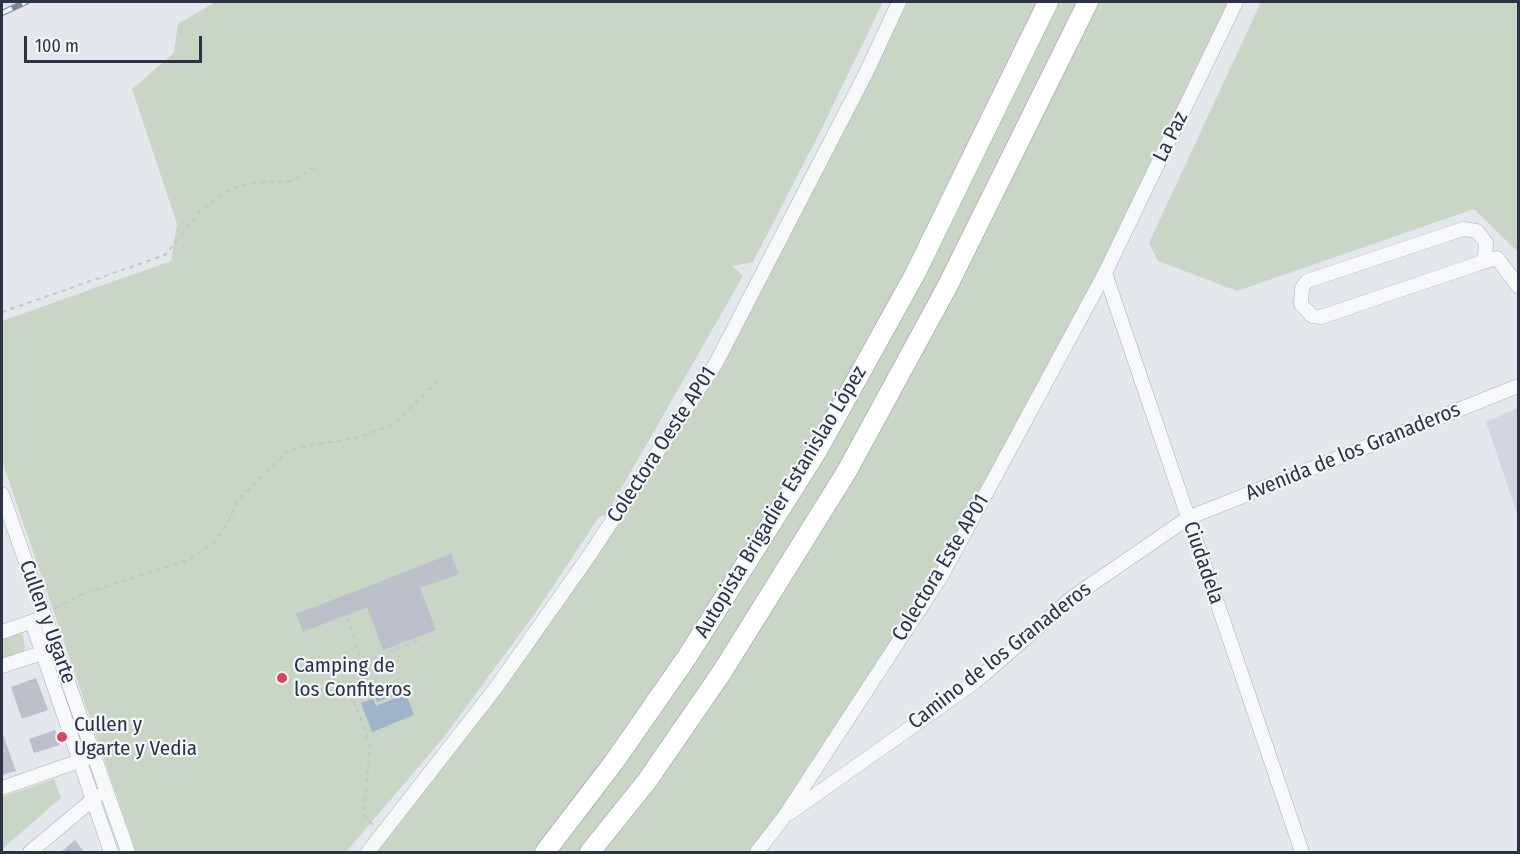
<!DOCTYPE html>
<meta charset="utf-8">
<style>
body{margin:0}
#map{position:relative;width:1520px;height:854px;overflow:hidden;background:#e4e7ec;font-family:"Fira Sans Condensed",sans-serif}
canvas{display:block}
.frame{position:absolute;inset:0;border:3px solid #2b3445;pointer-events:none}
.scale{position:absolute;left:24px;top:36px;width:178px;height:27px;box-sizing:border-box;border:3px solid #2b3445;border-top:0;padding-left:8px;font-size:18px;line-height:21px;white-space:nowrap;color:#2b3445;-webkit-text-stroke:4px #f4f6f9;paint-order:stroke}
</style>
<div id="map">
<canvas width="1520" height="854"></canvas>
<div class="frame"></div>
<div class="scale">100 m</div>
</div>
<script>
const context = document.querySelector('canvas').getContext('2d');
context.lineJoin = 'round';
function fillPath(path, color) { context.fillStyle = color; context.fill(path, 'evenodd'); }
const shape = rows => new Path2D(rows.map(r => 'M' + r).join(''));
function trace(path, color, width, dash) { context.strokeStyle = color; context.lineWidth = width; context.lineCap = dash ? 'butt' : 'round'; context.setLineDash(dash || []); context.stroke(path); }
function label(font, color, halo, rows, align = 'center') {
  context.font = font + ' "Fira Sans Condensed",sans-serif'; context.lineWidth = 4.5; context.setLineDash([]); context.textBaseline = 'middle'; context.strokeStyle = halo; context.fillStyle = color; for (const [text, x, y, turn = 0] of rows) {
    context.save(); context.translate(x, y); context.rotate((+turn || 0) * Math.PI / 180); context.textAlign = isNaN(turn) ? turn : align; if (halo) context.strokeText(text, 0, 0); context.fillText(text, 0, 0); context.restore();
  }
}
fillPath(shape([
 [1518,408,1518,516,1486,422]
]), '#d2d6de');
fillPath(shape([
 [215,2,883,2,820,132,753,262,732,266,743,276,606,515,599,517,536,612,444,737,346,852,136,852,2,461,2,321,171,261,177,224,132,89,174,53,178,24],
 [899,2,1236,2,1105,273,942,575,757,852,368,852,495,689,716,363],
 [1261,2,1518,2,1518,252,1474,209,1237,291,1158,261,1149,243],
 [17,632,23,635,25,648,22,653,2,661,2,636],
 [54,779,61,798,2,849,2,797]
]), '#c9d6c5');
fillPath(shape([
 [404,683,407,691,377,702,375,695],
 [406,694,414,715,372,732,361,703,373,699,376,706]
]), '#9fb4cc');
fillPath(shape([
 [451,554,459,574,420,588,436,630,383,650,367,607,303,632,296,614],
 [36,678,48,710,22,719,11,687],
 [55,730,60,745,34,753,29,739],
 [2,732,16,771,2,775],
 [75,840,84,852,61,852]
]), '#bbc0ca');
const minor = shape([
 [1463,229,1477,231,1486,243,1485,257,1480,263,1321,317,1312,316,1301,304,1302,288,1307,281,1463,229],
 [1480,263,1497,258,1518,286],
 [1105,273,1302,852],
 [2,494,128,852],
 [32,622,111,852],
 [2,632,39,619],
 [2,666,51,650],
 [2,788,88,758],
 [790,813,975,682,1073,597,1188,518,1518,386],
 [30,852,97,796],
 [368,852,495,689,591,553,716,363,866,73,899,2],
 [757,852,784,817,942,575,1105,273,1236,2]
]);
const highway = shape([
 [545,852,614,762,687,657,817,451,915,274,1048,2],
 [590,852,647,781,722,672,847,471,947,287,1088,2]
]);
trace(minor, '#a9aeb7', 15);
trace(highway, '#8b94a3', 21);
trace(shape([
 [2,312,165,255,202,209,231,189,251,183,292,181,317,166],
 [55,608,80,595,188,560,212,544,227,525,238,500,288,451,314,444,354,439,393,425,437,382],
 [347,618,365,669,351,693,370,744,364,815,374,826],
 [363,662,422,639]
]), '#c2c5cb', 2, [4.5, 4.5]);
trace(minor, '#f7f8fa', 14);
trace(highway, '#fff', 20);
const rail = shape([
 [2,13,26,2]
]);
trace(rail, '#7d8696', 6);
trace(rail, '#f4f6f9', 4, [11]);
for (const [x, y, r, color] of [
 [282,678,6,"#d1495b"],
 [62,737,6,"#d1495b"]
]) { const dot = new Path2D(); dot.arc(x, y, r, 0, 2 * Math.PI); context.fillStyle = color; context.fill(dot); trace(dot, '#f4f6f9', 2); }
label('21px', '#2b3445', '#f4f6f9', [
 ["La Paz",1171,137,-64],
 ["Colectora Oeste AP01",662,445,-57],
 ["Avenida de los Granaderos",1353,452,-22],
 ["Autopista Brigadier Estanislao López",781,502,-59],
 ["Ciudadela",1203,563,71],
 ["Colectora Este AP01",941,568,-59],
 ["Cullen y Ugarte",47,622,70],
 ["Camino de los Granaderos",1000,656,-38]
]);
label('21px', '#2b3445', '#f4f6f9', [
 ["Camping de",294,666],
 ["los Confiteros",294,690],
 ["Cullen y",74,725],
 ["Ugarte y Vedia",74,749]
], 'left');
</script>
